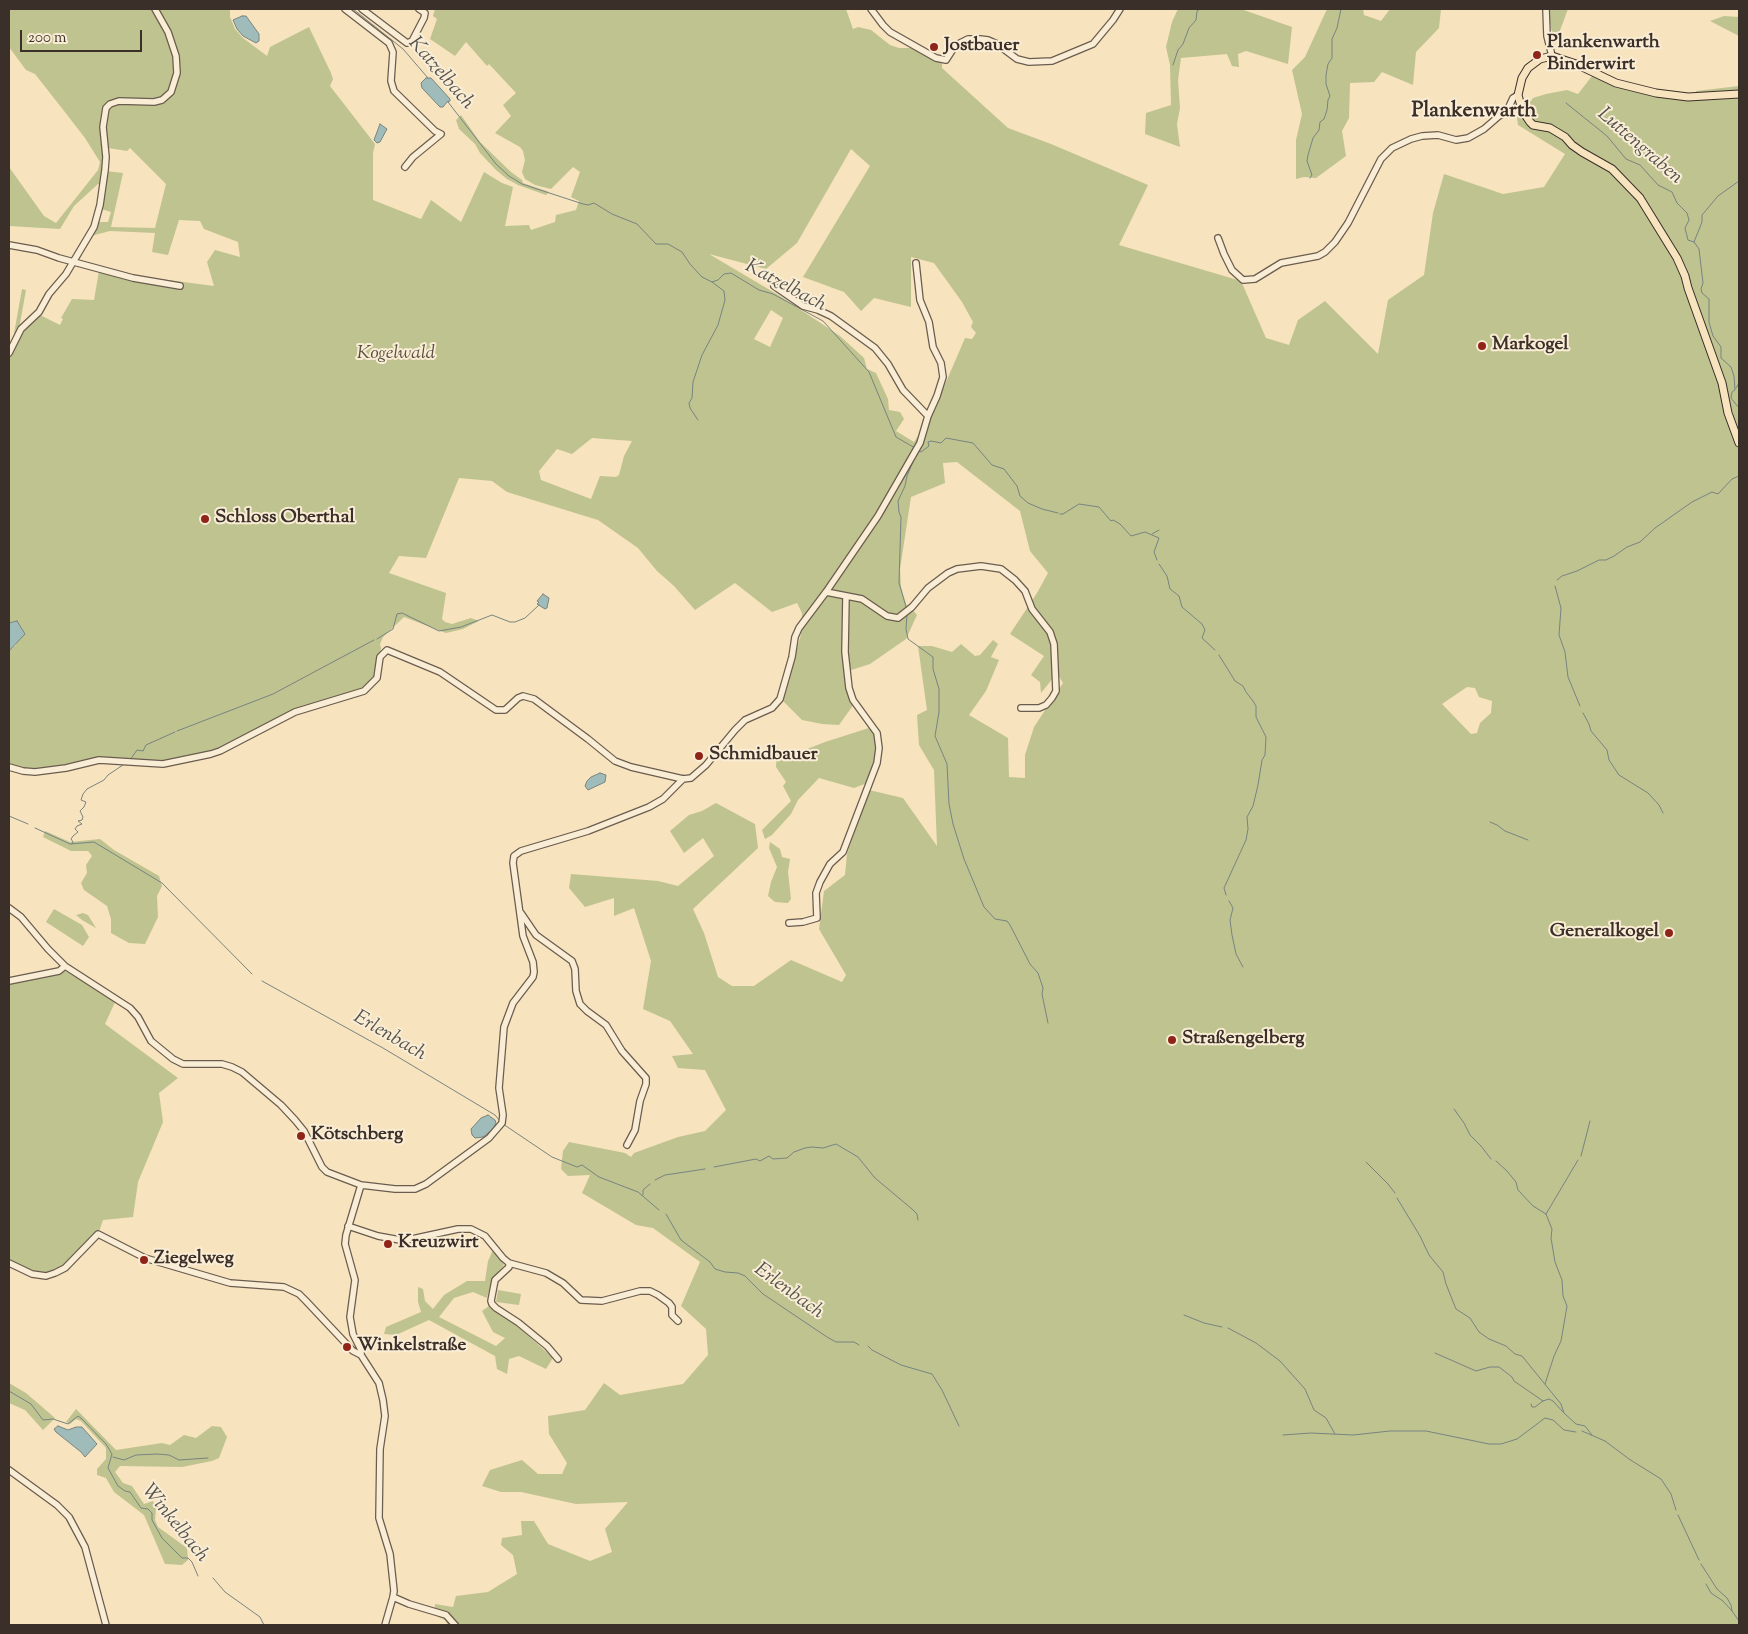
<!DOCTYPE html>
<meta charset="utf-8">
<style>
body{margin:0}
#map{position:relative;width:1748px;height:1634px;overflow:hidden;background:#f7e3be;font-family:"Sorts Mill Goudy",serif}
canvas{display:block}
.frame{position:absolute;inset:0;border:10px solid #3b2f29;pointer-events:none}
.scale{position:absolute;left:20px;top:30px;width:122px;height:22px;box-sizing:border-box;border:2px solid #3b2f29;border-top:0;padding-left:6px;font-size:15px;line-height:18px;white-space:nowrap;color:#3b2f29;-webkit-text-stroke:4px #faedd5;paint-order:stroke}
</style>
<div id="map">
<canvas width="1748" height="1634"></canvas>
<div class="frame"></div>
<div class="scale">200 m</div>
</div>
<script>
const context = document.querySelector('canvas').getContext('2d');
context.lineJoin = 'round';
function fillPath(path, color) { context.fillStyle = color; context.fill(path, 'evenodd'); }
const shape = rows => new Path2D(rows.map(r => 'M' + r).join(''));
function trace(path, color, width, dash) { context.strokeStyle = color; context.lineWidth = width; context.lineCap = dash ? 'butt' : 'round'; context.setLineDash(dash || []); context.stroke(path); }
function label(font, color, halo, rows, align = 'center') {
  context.font = font + ' "Sorts Mill Goudy",serif'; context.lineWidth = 4; context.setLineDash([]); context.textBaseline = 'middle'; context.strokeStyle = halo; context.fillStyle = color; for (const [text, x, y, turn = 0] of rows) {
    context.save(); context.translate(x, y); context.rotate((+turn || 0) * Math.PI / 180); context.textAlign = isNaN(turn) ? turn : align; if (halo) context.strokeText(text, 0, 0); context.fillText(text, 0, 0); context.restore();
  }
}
fillPath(shape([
 [9,9,230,9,230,17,235,29,243,38,267,56,270,47,309,27,331,73,333,79,330,86,375,144,373,153,373,200,421,219,431,200,461,222,484,172,502,183,513,187,505,226,529,225,531,230,555,222,556,215,576,210,579,201,571,197,580,172,573,167,551,189,535,185,525,179,522,172,525,160,523,151,520,147,495,133,511,116,503,105,516,93,489,64,487,66,466,42,455,56,430,39,437,19,433,16,435,9,846,9,853,29,858,27,871,30,890,45,899,48,915,48,942,61,942,68,1008,128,1051,144,1148,185,1119,245,1241,281,1266,338,1289,345,1298,320,1325,301,1378,354,1388,300,1424,275,1433,213,1444,174,1503,194,1544,187,1565,154,1518,125,1515,104,1528,100,1531,101,1533,98,1546,94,1567,90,1578,94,1592,76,1604,80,1675,98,1739,95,1739,1625,448,1625,445,1620,434,1615,435,1604,453,1607,456,1596,488,1592,517,1574,513,1555,501,1545,502,1538,522,1535,521,1521,534,1521,548,1544,590,1561,612,1552,605,1529,628,1502,576,1504,521,1492,501,1492,482,1486,490,1470,522,1460,538,1474,562,1474,567,1463,549,1434,548,1416,585,1410,604,1383,620,1395,683,1384,708,1355,706,1329,681,1306,700,1262,653,1228,636,1225,582,1193,590,1175,568,1176,561,1169,563,1151,569,1142,625,1153,631,1157,634,1153,678,1137,705,1131,726,1110,705,1070,678,1068,672,1056,693,1054,670,1021,643,1009,651,961,634,908,614,916,614,898,585,907,569,888,571,874,658,881,678,886,714,856,703,838,684,853,670,831,689,815,702,811,716,803,755,824,758,848,693,909,704,933,718,977,732,986,754,986,791,960,842,982,846,975,819,929,824,891,845,875,847,854,869,790,903,798,937,846,934,770,919,745,917,715,927,710,918,646,932,646,952,652,961,644,975,656,980,655,993,640,998,644,991,657,999,660,986,691,969,715,1008,738,1009,777,1025,778,1025,755,1034,727,1063,683,1057,673,1041,693,1040,682,1031,675,1044,656,1010,634,1037,593,1048,573,1030,551,1020,511,957,462,943,463,945,483,911,497,900,569,901,587,907,607,912,609,917,615,906,639,870,664,845,672,854,704,839,725,822,724,802,720,783,701,801,634,802,613,797,603,772,612,735,583,695,610,674,586,657,571,638,548,598,520,507,492,492,481,459,478,426,558,399,556,389,573,446,593,442,619,445,622,452,624,471,618,479,621,463,629,446,633,404,617,383,637,380,644,381,648,376,678,364,690,306,706,220,750,163,763,122,760,34,771,9,765,9,651,16,645,17,621,9,623,9,357,11,351,22,330,38,314,60,325,63,319,61,318,72,299,94,300,99,271,214,286,207,262,215,250,240,257,238,242,204,229,200,221,179,220,168,255,152,252,155,233,110,231,91,236,98,222,108,222,111,212,101,209,106,171,123,173,111,227,155,228,166,184,130,148,127,151,108,148,105,152,102,184,98,184,74,206,60,229,9,226,9,167,44,216,56,223,98,170,100,162,85,138,61,107,35,74,26,70,9,47],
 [851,149,870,166,803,277,844,292,861,311,874,298,911,307,911,257,934,263,962,302,973,322,971,327,976,333,972,339,965,338,931,417,914,442,896,431,904,419,900,412,889,410,888,399,876,373,867,369,864,358,840,336,780,296,709,254,766,269,797,243],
 [771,310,783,318,770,347,754,339],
 [592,438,632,441,624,456,619,475,616,477,600,476,591,499,541,480,539,471,557,449,572,454],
 [1467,687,1475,688,1479,697,1492,701,1491,713,1480,723,1477,733,1471,734,1442,704],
 [1178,9,1241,9,1292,27,1288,64,1246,51,1238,54,1239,67,1232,66,1227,54,1181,58,1178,80,1180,108,1177,124,1180,147,1145,134,1146,113,1171,105,1170,65,1166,47,1172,22],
 [1327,9,1363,9,1364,15,1381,21,1390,9,1441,9,1439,28,1416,52,1413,85,1382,72,1374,82,1350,83,1349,118,1342,131,1346,156,1316,178,1304,177,1296,179,1296,140,1302,114,1292,70,1305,57],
 [1548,9,1568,9,1555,44,1551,28],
 [1724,16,1739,17,1739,36,1710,21],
 [1739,86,1739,92,1696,96,1696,91],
 [461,115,480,142,511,172,522,180,523,183,549,192,546,195,518,185,507,179,496,170,480,153,475,144,459,129,456,120],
 [22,289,26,290,19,329,13,339],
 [872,727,877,738,877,750,874,764,867,783,854,788,819,778,798,800,791,814,772,835,765,839,762,830,791,801,783,786,786,782,776,767,777,748,787,757,825,742],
 [45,831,70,842,100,839,114,850,159,876,162,886,157,896,158,917,145,944,129,943,111,933,111,919,107,906,84,890,81,883,87,873,86,865,92,856,88,851,71,851,43,837],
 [770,842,780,849,782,857,790,859,788,872,791,899,788,903,775,902,768,896,771,882,777,867,769,848],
 [54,909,82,925,89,937,83,946,46,922],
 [83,913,88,915,96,928,82,920,76,915],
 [65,971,116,1000,105,1024,178,1078,159,1093,163,1122,138,1182,133,1217,103,1220,99,1232,93,1234,69,1261,62,1268,48,1273,33,1272,9,1261,9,983],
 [493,1250,504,1265,492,1279,487,1298,473,1292,454,1298,439,1317,496,1346,505,1338,493,1332,482,1311,489,1306,521,1329,553,1358,546,1369,519,1356,509,1359,507,1374,497,1369,495,1356,429,1320,396,1335,384,1334,386,1327,421,1312,418,1302,418,1287,423,1289,425,1301,433,1309,444,1295,467,1281,485,1281,488,1261],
 [498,1290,521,1294,519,1305,496,1302],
 [9,1383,26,1393,55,1418,43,1430,25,1410,9,1403],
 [76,1409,116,1450,162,1443,170,1445,184,1435,196,1438,212,1426,221,1427,227,1437,219,1458,212,1461,182,1467,120,1466,115,1472,123,1483,132,1486,144,1504,153,1501,156,1509,155,1520,158,1527,187,1548,188,1560,182,1565,165,1564,144,1515,114,1492,106,1478,97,1475,97,1469,106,1459,106,1448,81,1421,76,1419,70,1424,66,1422]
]), '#bfc390');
const water = shape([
 [242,16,246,16,259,34,259,41,256,43,243,36,237,29,233,20,242,16],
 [426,78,431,78,450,99,450,101,447,102,443,107,440,107,422,88,421,83,426,78],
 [380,124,387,129,380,142,377,143,374,140,380,124],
 [543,594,549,598,547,608,545,609,537,604,539,602,537,601,543,594],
 [17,621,25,634,9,651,9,623,17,621],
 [600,773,606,775,605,782,588,790,585,786,587,781,591,777,600,773],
 [488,1115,495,1120,496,1123,493,1129,483,1137,475,1138,472,1135,471,1129,481,1118,488,1115],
 [58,1426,68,1430,76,1427,82,1427,97,1444,85,1457,81,1452,56,1432,54,1429,58,1426]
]);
fillPath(water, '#a0bcba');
trace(water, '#788480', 1);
trace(shape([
 [353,9,403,49,428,78],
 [1173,65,1178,50,1183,44,1189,28,1196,20,1197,11,1200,9],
 [448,102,496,164,509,176,522,184,583,204,588,205,594,203,612,214,637,224,656,244,668,244,682,252,690,264,702,277,712,282,718,280,724,274,731,273,759,290,773,294,823,321,869,372,896,437,915,448],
 [1566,103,1607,136,1626,159,1640,165,1658,185,1672,192,1677,203,1687,213,1689,220,1685,228,1688,240,1694,242,1699,249,1703,283,1701,289,1702,293,1709,299,1709,322,1713,336,1721,347,1721,358,1731,367,1734,376,1735,390,1732,392,1731,398,1739,408],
 [1310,178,1312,175,1307,161,1308,155,1313,138,1319,130,1320,122,1324,119,1327,110,1328,100,1330,96,1326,84,1326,75,1328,64,1332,58,1332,39,1337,28,1341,9],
 [1694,242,1702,222,1702,215,1718,196,1739,181],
 [1736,388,1739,383],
 [698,420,690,408,689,403,692,398,693,382,702,355,718,325,725,300,724,291,712,282],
 [918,450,921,452,929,446,928,442,931,441,941,443,946,438,973,443,992,465,1004,469,1017,486,1020,496,1028,503,1042,509,1058,513],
 [1060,514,1063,514,1079,504,1099,507,1111,521,1113,520,1120,524,1131,536,1145,532,1159,538,1154,552,1157,560],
 [1152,534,1159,530],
 [1159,564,1167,576,1170,589,1179,596,1182,607,1202,624,1205,630,1202,638,1215,650],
 [1557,580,1562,576,1577,571,1599,560,1606,560,1614,556,1627,547,1640,542,1655,528,1692,502,1712,492,1718,494,1732,479,1739,476],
 [1555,586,1561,608,1559,635,1565,652,1568,677,1580,706],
 [907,610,899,583,901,517,899,512,898,501,905,486,907,476,917,452],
 [907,614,906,629,908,639,933,657,933,669,939,689,939,712,935,736,947,764,949,804,953,824,964,859,984,907,995,919,1007,921,1010,925,1030,964,1038,973,1043,988,1042,994,1048,1023],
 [377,639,393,629,397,614,402,613,439,631,461,627,492,615,510,622,515,622,525,618,539,605],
 [1219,655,1235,681,1243,686,1246,692,1253,701,1256,706,1256,717,1266,737,1265,755,1262,760,1258,785,1253,806,1247,817,1248,829,1246,840,1224,888,1226,895],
 [1583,713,1589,724,1591,731,1607,750,1609,760,1619,775,1648,793,1659,805,1663,813],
 [177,731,273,694,374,640],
 [130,760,137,750,143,751,146,745,175,732],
 [9,816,28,824],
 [1490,822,1497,825,1505,831,1528,840],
 [35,828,70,844,94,842,162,883,252,974],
 [72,844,73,842,71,839,73,836,78,832,75,829,77,826,82,824,78,821,82,820,83,817,80,811,84,807,86,802,81,800,83,794,87,789,104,780,108,775,123,765],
 [1229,901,1233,908,1230,920,1232,935,1236,954,1243,967],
 [262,981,383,1048,495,1115,500,1121],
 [1454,1109,1464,1123,1470,1135,1481,1146,1491,1159],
 [503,1124,552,1157,577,1167,582,1165,599,1177,638,1192,659,1210],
 [1581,1156,1590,1121],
 [1496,1161,1507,1171,1516,1182,1518,1190,1533,1206,1546,1214,1552,1229,1551,1238,1555,1262,1562,1280,1563,1296,1567,1306,1561,1341,1554,1356,1545,1384],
 [1366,1162,1388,1184,1395,1193],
 [714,1167,756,1159,760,1161,769,1156,773,1159,787,1158,794,1152,805,1148,812,1147,823,1148,836,1144,858,1157,875,1178,912,1209,917,1214,918,1220],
 [655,1180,665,1175,705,1169],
 [643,1195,643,1190,650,1184],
 [1397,1198,1420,1236,1429,1255,1443,1272,1446,1284,1456,1309,1470,1318,1479,1332,1489,1339,1506,1346,1515,1354,1522,1356,1561,1404,1564,1413,1576,1424,1585,1426,1592,1435],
 [666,1214,681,1240,710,1262,715,1269,725,1272,738,1273,745,1276,763,1294,827,1337,836,1342,854,1342,859,1345],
 [1546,1214,1578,1160],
 [1184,1315,1204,1323,1222,1327],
 [1228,1328,1256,1343,1280,1361,1305,1389,1314,1410,1326,1418,1335,1434],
 [868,1346,872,1350,901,1365,932,1374,942,1390,959,1426],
 [1435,1353,1476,1371,1490,1367,1499,1367,1512,1377,1514,1381,1543,1401,1549,1399,1553,1401,1563,1412],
 [9,1391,31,1404,43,1420,53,1419,68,1424,78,1416,82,1419,106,1444,112,1454,108,1468,118,1486,125,1491,130,1492,141,1508,148,1509,152,1513,152,1520,162,1538,182,1558,188,1558,192,1562,198,1576],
 [1531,1404,1532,1407,1535,1407,1543,1401],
 [1582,1431,1605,1441,1629,1459,1661,1479,1671,1494,1676,1510],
 [1283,1435,1311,1433,1353,1435,1390,1431,1426,1431,1489,1444,1501,1444,1517,1439,1545,1418,1553,1420,1564,1430,1576,1432],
 [113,1457,124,1460,136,1455,157,1454,169,1455,179,1460,208,1458],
 [1678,1515,1699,1560],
 [1701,1564,1717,1589,1727,1598,1731,1605,1732,1611,1739,1621],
 [213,1578,225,1592,260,1617,264,1625],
 [1706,1584,1711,1593,1723,1601,1732,1611]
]), '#788480', 1);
const minor = shape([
 [345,9,389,43,393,52,391,81,394,91,435,131,441,134,413,157,405,167],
 [362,9,407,43,412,41,424,18,425,13,419,9],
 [871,9,883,25,890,32,936,58,946,60,955,46,962,42,968,39,980,39,988,40,997,44,1017,59,1029,62,1052,61,1093,44,1113,20,1120,9],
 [1546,9,1547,36,1552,56],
 [1218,238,1224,254,1232,270,1243,280,1255,279,1281,263,1318,256,1325,252,1335,242,1348,223,1381,159,1392,148,1411,139,1422,136,1438,135,1456,140,1468,138,1484,129,1499,116,1507,111,1513,98,1518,95],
 [9,245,37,250,59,258,133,278,180,286],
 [774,286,803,306,818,310,831,316,875,348,888,364,903,390,928,416],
 [9,353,21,329,39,312,49,294,66,274,94,227,100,205,105,170,106,157,103,127,106,108,110,104,119,101,154,102,162,100,171,92,177,73,176,56,168,32,155,9],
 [826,592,862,599,887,616,898,618,912,607,928,588,948,573,957,569,981,566,1001,569,1015,580,1025,591,1032,609,1050,632,1054,644,1056,691,1052,698,1046,705,1039,708,1021,708],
 [9,767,23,771,35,772,66,768,99,760,163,764,211,754,220,751,295,712,364,691,377,678,380,657,387,650,440,672,496,710,505,710,518,698,523,696,534,699,588,739,615,761,631,767,683,779,691,778,706,765,735,730,745,720,772,708,780,699,792,657,795,637,799,628,826,592,878,516,920,443,928,416,937,396,943,377,941,363,933,347,929,322,920,300,916,263],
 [9,908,21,917,48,949,65,966,130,1008,138,1017,151,1041,173,1059,183,1064,222,1064,232,1067,242,1072,281,1105,295,1120,304,1131,322,1167,327,1172,361,1185,395,1189,415,1189,426,1184,489,1138,502,1123,503,1115,499,1088,504,1027,513,1003,533,977,534,972,533,962,523,936,513,863,514,856,521,851,588,831,649,807,663,799,683,779],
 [521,913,536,935,572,961,575,969,576,991,580,1004,587,1011,606,1025,622,1051,646,1078,646,1084,640,1101,635,1130,627,1145],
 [789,923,803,922,817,918,816,893,820,882,830,864,843,852,877,763,879,748,877,733,853,700,849,688,845,652,846,596],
 [9,981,59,971,65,966],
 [348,1226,378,1236,400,1240,412,1239,458,1229,471,1229,485,1236,503,1258,509,1263,546,1273,563,1283,581,1300,602,1301,640,1291,650,1291,658,1295,669,1303,672,1307,672,1315,678,1321],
 [9,1263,32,1274,46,1276,55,1273,65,1268,98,1234,145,1258,230,1283,284,1287,299,1294,306,1301,353,1351,361,1355,379,1383,383,1400,385,1416,380,1449,379,1518,390,1554,394,1591,393,1597,385,1625],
 [509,1263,509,1267,495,1280,491,1301,492,1304,496,1308,519,1323,547,1346,558,1359],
 [361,1355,361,1350,353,1334,350,1317,355,1280,345,1244,346,1235,361,1185],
 [9,1470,57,1505,69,1517,85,1547,106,1625],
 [393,1597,409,1604,446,1615,455,1625]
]);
const major = shape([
 [1739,94,1688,97,1656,93,1616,83,1576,64,1552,56,1540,59,1528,68,1522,78,1518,95,1522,110,1530,122,1533,125,1550,128,1565,137,1572,145,1582,152,1612,169,1640,198,1677,258,1685,276,1688,288,1722,383,1728,413,1739,443]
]);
trace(minor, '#6a5c4e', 8);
trace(major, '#3b2f29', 9);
trace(minor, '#faedd5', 5.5);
trace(major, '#f7e3be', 7);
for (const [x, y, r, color] of [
 [934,47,5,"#8f2418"],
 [1537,55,5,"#8f2418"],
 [1482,346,5,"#8f2418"],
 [205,519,5,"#8f2418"],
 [699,756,5,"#8f2418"],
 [1669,933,5,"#8f2418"],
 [1172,1040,5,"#8f2418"],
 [301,1136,5,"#8f2418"],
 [388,1244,5,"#8f2418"],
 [144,1260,5,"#8f2418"],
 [347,1347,5,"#8f2418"]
]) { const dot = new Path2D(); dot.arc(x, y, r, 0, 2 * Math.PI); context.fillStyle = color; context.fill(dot); trace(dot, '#faedd5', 2); }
label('bold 19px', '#3b2f29', '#faedd5', [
 ["Plankenwarth",1547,44],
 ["Binderwirt",1547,66],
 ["Jostbauer",944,47],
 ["Markogel",1492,346],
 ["Schloss Oberthal",215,519],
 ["Schmidbauer",709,756],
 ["Generalkogel",1659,933,"right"],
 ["Straßengelberg",1182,1040],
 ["Kötschberg",311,1136],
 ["Kreuzwirt",398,1244],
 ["Ziegelweg",154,1260],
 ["Winkelstraße",357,1347]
], 'left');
label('italic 19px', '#554d3e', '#faedd5', [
 ["Kogelwald",396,355]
]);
label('italic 20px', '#54524d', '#faedd5', [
 ["Katzelbach",440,74,49],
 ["Luttengraben",1639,147,41],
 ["Katzelbach",785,287,28],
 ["Erlenbach",389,1037,30],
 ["Erlenbach",788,1292,36],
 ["Winkelbach",174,1524,51]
]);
label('bold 21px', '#3b2f29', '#faedd5', [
 ["Plankenwarth",1474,112]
]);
</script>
